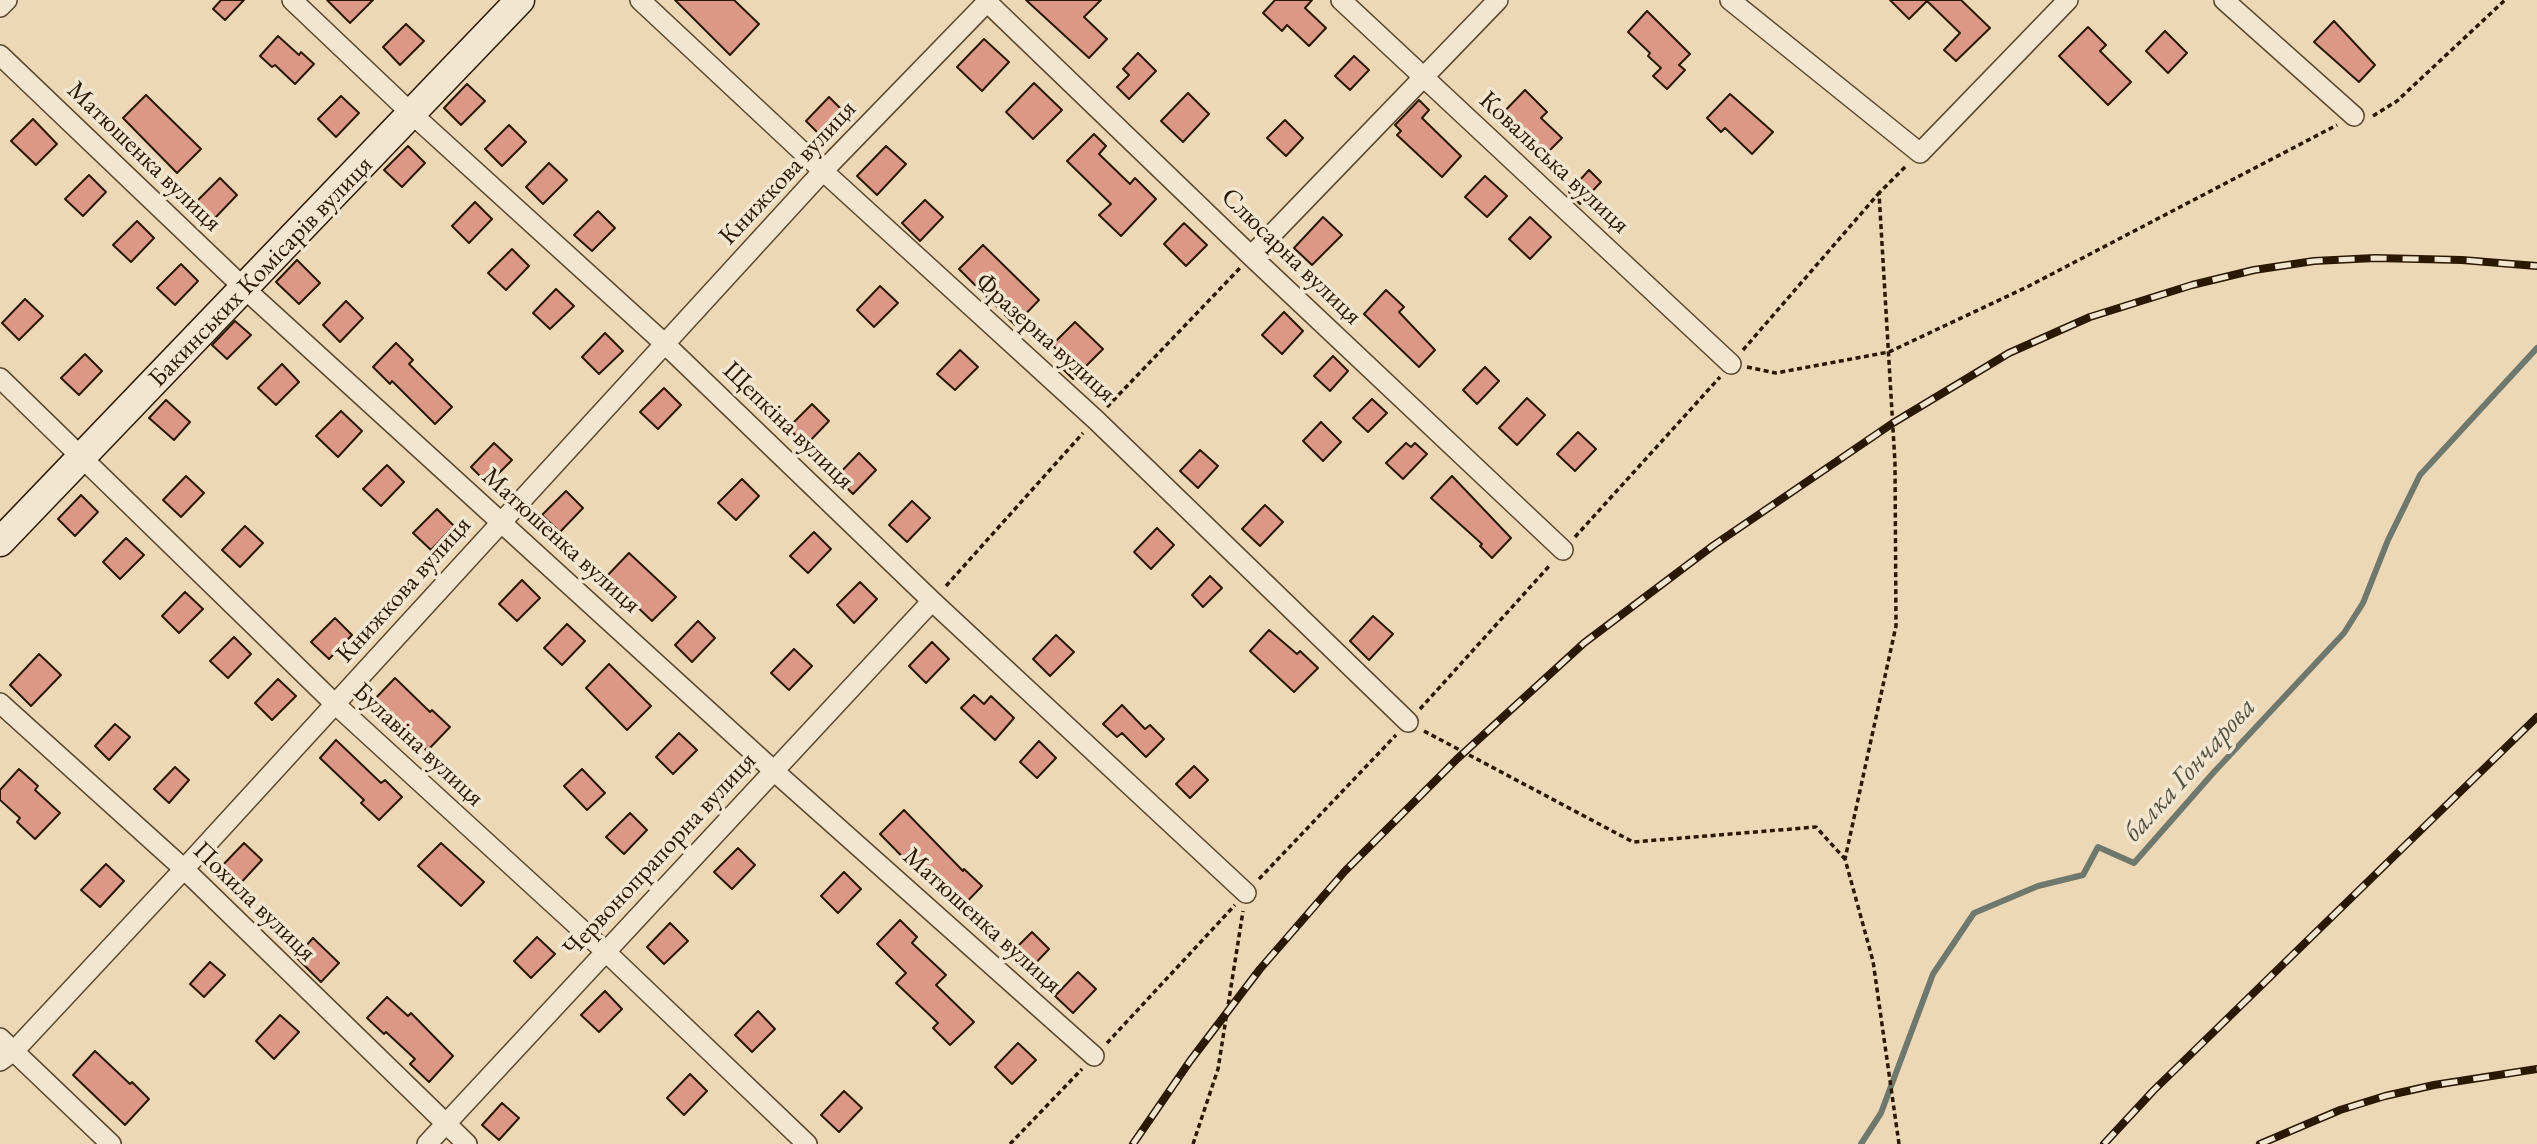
<!DOCTYPE html>
<meta charset="utf-8">
<style>
body{margin:0}
canvas{display:block;background:#ecd8b6}
</style>
<canvas width="2537" height="1144"></canvas>
<script>
const context = document.querySelector('canvas').getContext('2d');
context.lineJoin = 'round';
const shape = rows => new Path2D(rows.map(r => 'M' + r).join(''));
function trace(path, color, width, dash) { context.strokeStyle = color; context.lineWidth = width; context.lineCap = dash ? 'butt' : 'round'; context.setLineDash(dash || []); context.stroke(path); }
function fillPath(path, color) { context.fillStyle = color; context.fill(path, 'evenodd'); }
function label(font, color, halo, rows, align = 'center') {
  context.font = font + ' "EB Garamond",serif'; context.lineWidth = 7; context.setLineDash([]); context.textBaseline = 'middle'; context.strokeStyle = halo; context.fillStyle = color; for (const [text, x, y, turn = 0] of rows) {
    context.save(); context.translate(x, y); context.rotate((+turn || 0) * Math.PI / 180); context.textAlign = isNaN(turn) ? turn : align; if (halo) context.strokeText(text, 0, 0); context.fillText(text, 0, 0); context.restore();
  }
}
trace(shape([
 [1861,1144,1881,1113,1933,974,1974,913,2038,886,2083,875,2098,847,2134,863,2214,772,2344,633,2363,603,2388,540,2420,475,2537,348]
]), '#6e786d', 6);
const building = shape([
 [221,0,244,0,225,20,213,9,221,0],
 [327,0,373,0,350,23,327,0],
 [675,0,734,0,759,24,730,55,675,0],
 [1026,0,1101,0,1084,17,1107,39,1089,58,1026,0],
 [1275,0,1312,0,1305,8,1326,28,1309,46,1287,25,1282,31,1263,13,1275,0],
 [1890,0,1961,0,1990,28,1956,61,1944,50,1960,33,1927,1,1909,19,1890,0],
 [1647,11,1690,54,1679,65,1685,70,1667,89,1653,76,1661,68,1648,56,1650,53,1628,32,1647,11],
 [2334,21,2375,65,2359,82,2314,42,2334,21],
 [406,24,424,41,400,65,383,47,406,24],
 [2088,27,2106,45,2100,51,2131,82,2108,105,2059,56,2088,27],
 [2165,31,2187,53,2168,73,2146,51,2165,31],
 [278,36,299,55,301,52,314,64,295,84,275,65,272,67,260,56,278,36],
 [984,39,1009,62,982,91,957,67,984,39],
 [1138,53,1156,71,1129,99,1117,87,1129,75,1123,69,1138,53],
 [1354,56,1369,70,1350,90,1335,76,1354,56],
 [1034,83,1062,110,1033,139,1006,112,1034,83],
 [467,84,485,101,461,125,444,108,467,84],
 [1525,90,1547,112,1541,118,1562,138,1540,160,1499,117,1525,90],
 [1188,93,1209,114,1183,142,1161,121,1188,93],
 [1730,94,1773,132,1752,154,1725,128,1721,132,1707,118,1730,94],
 [146,95,201,149,177,173,123,118,146,95],
 [341,96,359,113,336,137,318,119,341,96],
 [829,97,846,114,823,138,806,121,829,97],
 [1419,100,1429,110,1422,118,1461,156,1442,177,1397,135,1401,131,1395,125,1419,100],
 [33,119,57,144,36,165,11,141,33,119],
 [1285,120,1303,138,1286,156,1267,138,1285,120],
 [509,125,526,142,502,166,485,149,509,125],
 [1094,134,1106,146,1099,154,1130,184,1135,178,1156,199,1121,236,1099,215,1111,204,1067,161,1094,134],
 [408,146,425,163,402,187,384,170,408,146],
 [886,146,906,164,877,195,857,176,886,146],
 [549,163,567,180,543,204,526,187,549,163],
 [1589,170,1601,182,1580,204,1569,192,1589,170],
 [89,175,106,192,83,216,65,199,89,175],
 [1485,176,1507,196,1487,217,1465,197,1485,176],
 [220,178,237,195,214,219,196,202,220,178],
 [925,200,943,217,920,241,902,223,925,200],
 [475,202,492,219,469,243,452,226,475,202],
 [598,211,615,228,592,251,574,235,598,211],
 [1323,217,1342,235,1312,265,1294,248,1323,217],
 [1530,217,1551,237,1530,259,1509,239,1530,217],
 [137,221,154,238,131,262,113,245,137,221],
 [1184,223,1207,245,1186,266,1164,244,1184,223],
 [983,245,1039,300,1015,325,959,269,983,245],
 [512,249,529,266,506,290,488,273,512,249],
 [297,260,320,283,299,304,276,282,297,260],
 [181,264,198,281,175,305,157,288,181,264],
 [880,286,898,303,874,327,857,310,880,286],
 [556,289,574,306,550,329,533,313,556,289],
 [1386,290,1404,307,1399,312,1435,350,1419,367,1364,314,1386,290],
 [25,299,43,316,19,340,2,323,25,299],
 [346,301,363,318,340,342,323,325,346,301],
 [1284,312,1303,331,1282,354,1262,335,1284,312],
 [235,321,251,335,227,359,212,345,235,321],
 [1075,322,1103,349,1073,379,1059,365,1065,358,1052,345,1075,322],
 [605,333,623,351,599,374,582,357,605,333],
 [396,343,413,360,409,364,452,407,435,424,392,381,390,384,373,367,396,343],
 [960,350,978,367,955,390,937,374,960,350],
 [85,354,102,371,79,395,61,378,85,354],
 [1333,356,1348,371,1330,391,1314,376,1333,356],
 [282,364,299,382,276,405,258,388,282,364],
 [1485,367,1499,381,1477,404,1463,390,1485,367],
 [664,388,681,405,658,429,640,412,664,388],
 [1527,398,1545,415,1517,445,1499,428,1527,398],
 [1372,399,1387,413,1368,432,1353,418,1372,399],
 [166,400,190,422,174,440,149,418,166,400],
 [812,404,829,421,806,445,788,428,812,404],
 [341,411,362,431,338,457,316,436,341,411],
 [1321,422,1341,442,1323,461,1303,441,1321,422],
 [1578,432,1596,449,1575,471,1557,454,1578,432],
 [494,443,512,460,488,484,471,467,494,443],
 [1406,443,1411,447,1415,443,1427,454,1403,479,1386,463,1406,443],
 [1200,450,1218,466,1198,488,1180,471,1200,450],
 [859,453,876,470,853,494,836,477,859,453],
 [387,465,404,482,381,506,363,489,387,465],
 [186,476,204,493,181,517,163,500,186,476],
 [1452,476,1511,538,1492,558,1480,546,1482,544,1431,498,1452,476],
 [742,479,759,496,736,520,718,503,742,479],
 [566,491,583,508,560,532,542,515,566,491],
 [81,495,98,512,75,536,58,519,81,495],
 [912,501,930,518,907,542,889,525,912,501],
 [1265,505,1283,522,1260,546,1242,529,1265,505],
 [437,509,454,526,431,550,413,533,437,509],
 [245,526,263,543,240,567,222,550,245,526],
 [1157,528,1174,545,1151,569,1134,552,1157,528],
 [814,532,831,549,808,573,790,556,814,532],
 [126,538,144,555,120,579,103,562,126,538],
 [629,553,676,597,652,621,606,577,629,553],
 [1210,576,1222,588,1203,607,1192,595,1210,576],
 [522,580,540,598,517,621,499,604,522,580],
 [860,582,877,599,854,623,837,605,860,582],
 [185,592,203,609,179,633,162,616,185,592],
 [1373,616,1393,634,1369,660,1350,641,1373,616],
 [335,618,352,635,329,659,311,642,335,618],
 [698,621,715,638,692,662,675,645,698,621],
 [567,624,585,641,562,665,544,648,567,624],
 [1269,630,1297,654,1300,651,1318,668,1294,692,1250,651,1269,630],
 [1056,635,1074,652,1050,676,1033,659,1056,635],
 [234,637,251,654,228,678,210,661,234,637],
 [932,642,949,659,926,683,909,666,932,642],
 [794,649,812,666,789,690,771,673,794,649],
 [39,654,61,675,31,706,10,685,39,654],
 [609,664,651,706,627,730,586,688,609,664],
 [395,678,430,712,432,710,450,727,427,751,392,717,389,719,372,702,395,678],
 [278,679,296,696,272,720,255,703,278,679],
 [974,695,984,704,991,696,1014,718,995,740,961,708,974,695],
 [1122,705,1145,729,1150,725,1164,739,1146,757,1122,733,1117,737,1103,724,1122,705],
 [115,724,130,737,109,760,95,746,115,724],
 [679,733,697,750,673,774,656,757,679,733],
 [336,740,381,783,385,780,402,797,379,820,361,803,364,800,320,758,336,740],
 [1039,741,1056,758,1037,778,1020,762,1039,741],
 [1194,766,1208,780,1190,798,1176,784,1194,766],
 [175,767,189,780,169,803,154,789,175,767],
 [19,769,38,786,35,790,60,813,35,839,17,822,20,818,0,800,0,790,19,769],
 [582,769,605,793,587,810,564,786,582,769],
 [904,810,963,871,964,869,982,886,959,910,934,886,933,888,880,834,904,810],
 [630,813,647,830,624,854,606,837,630,813],
 [244,843,262,860,237,887,219,869,244,843],
 [441,843,484,882,461,906,418,866,441,843],
 [738,848,755,865,732,889,714,872,738,848],
 [106,864,124,881,100,907,81,890,106,864],
 [844,872,861,889,838,913,821,896,844,872],
 [900,920,917,937,912,943,946,975,936,985,974,1022,950,1045,933,1028,938,1023,896,983,906,973,877,944,900,920],
 [670,923,688,941,664,964,647,947,670,923],
 [1032,932,1049,949,1026,973,1008,956,1032,932],
 [537,937,555,954,531,978,514,961,537,937],
 [313,938,339,963,321,982,296,957,313,938],
 [210,962,225,975,204,997,190,984,210,962],
 [1078,972,1096,989,1073,1013,1055,996,1078,972],
 [605,991,622,1009,599,1032,581,1015,605,991],
 [387,997,408,1016,411,1013,453,1056,429,1082,410,1064,415,1059,386,1032,384,1034,367,1018,387,997],
 [758,1011,775,1029,752,1052,735,1035,758,1011],
 [280,1015,299,1032,274,1059,256,1041,280,1015],
 [1018,1043,1036,1060,1012,1084,995,1067,1018,1043],
 [95,1051,130,1084,132,1082,149,1099,125,1125,73,1075,95,1051],
 [690,1074,707,1091,684,1115,667,1098,690,1074],
 [844,1091,862,1108,839,1132,821,1115,844,1091],
 [502,1103,519,1118,499,1140,482,1125,502,1103]
]);
fillPath(building, '#db9887');
trace(building, '#2b1800', 2);
const street = shape([
 [292,0,412,114,665,344,932,601,1246,893],
 [640,0,823,171,1096,420,1408,722],
 [985,0,1251,256,1563,550],
 [1341,0,1731,364],
 [1730,0,1920,153,2068,0],
 [2224,0,2354,116],
 [0,7,7,0],
 [0,55,245,289,774,771,1094,1056],
 [1251,256,1498,0],
 [0,378,335,704,606,952,807,1144],
 [0,703,184,869,467,1144],
 [0,1038,111,1144],
 [0,1061,14,1051,184,869,823,171,989,0],
 [427,1144,932,601]
]);
const secondary = shape([
 [0,542,520,0]
]);
trace(street, '#5b482e', 22);
trace(secondary, '#2b1800', 31);
trace(shape([
 [2373,116,2397,101,2505,0],
 [1743,350,1879,193],
 [1747,367,1776,373,1889,352,2027,287,2337,125],
 [1107,407,1240,268],
 [1575,537,1720,377],
 [946,586,1083,433],
 [1420,709,1551,564],
 [1424,731,1633,842,1816,827,1845,859],
 [1259,879,1396,735],
 [1107,1043,1235,905],
 [1010,1144,1082,1069],
 [1193,1144,1218,1069,1243,911],
 [1899,1144,1873,961,1845,859,1896,626,1895,463,1879,193,1907,165]
]), '#2b1800', 3.5, [5, 3.5]);
trace(street, '#f3e6d0', 19);
trace(secondary, '#f3e6d0', 28);
const rail = shape([
 [1133,1144,1190,1061,1260,969,1345,871,1457,759,1584,643,1714,545,1893,423,2009,353,2090,317,2192,285,2254,270,2314,261,2375,258,2462,260,2537,266],
 [2104,1144,2154,1090,2537,717],
 [2260,1144,2340,1110,2385,1096,2434,1085,2537,1069]
]);
trace(rail, '#2b1800', 8);
trace(rail, '#f3e6d0', 5, [16]);
label('26px', '#2b1800', '#f3e6d0', [
 ["Матюшенка вулиця",144,157,44],
 ["Ковальська вулиця",1554,163,43],
 ["Книжкова вулиця",788,173,-47],
 ["Слюсарна вулиця",1291,257,44],
 ["Бакинських Комісарів вулиця",261,272,-46],
 ["Фразерна вулиця",1045,338,42],
 ["Щепкіна вулиця",788,426,44],
 ["Матюшенка вулиця",561,541,42],
 ["Книжкова вулиця",404,590,-48],
 ["Булавіна вулиця",418,745,43],
 ["Червонопрапорна вулиця",660,855,-47],
 ["Похила вулиця",254,902,44],
 ["Матюшенка вулиця",982,921,42]
]);
label('italic 28px', '#52503f', '#f3e6d0', [
 ["балка Гончарова",2190,770,-48]
]);
</script>
